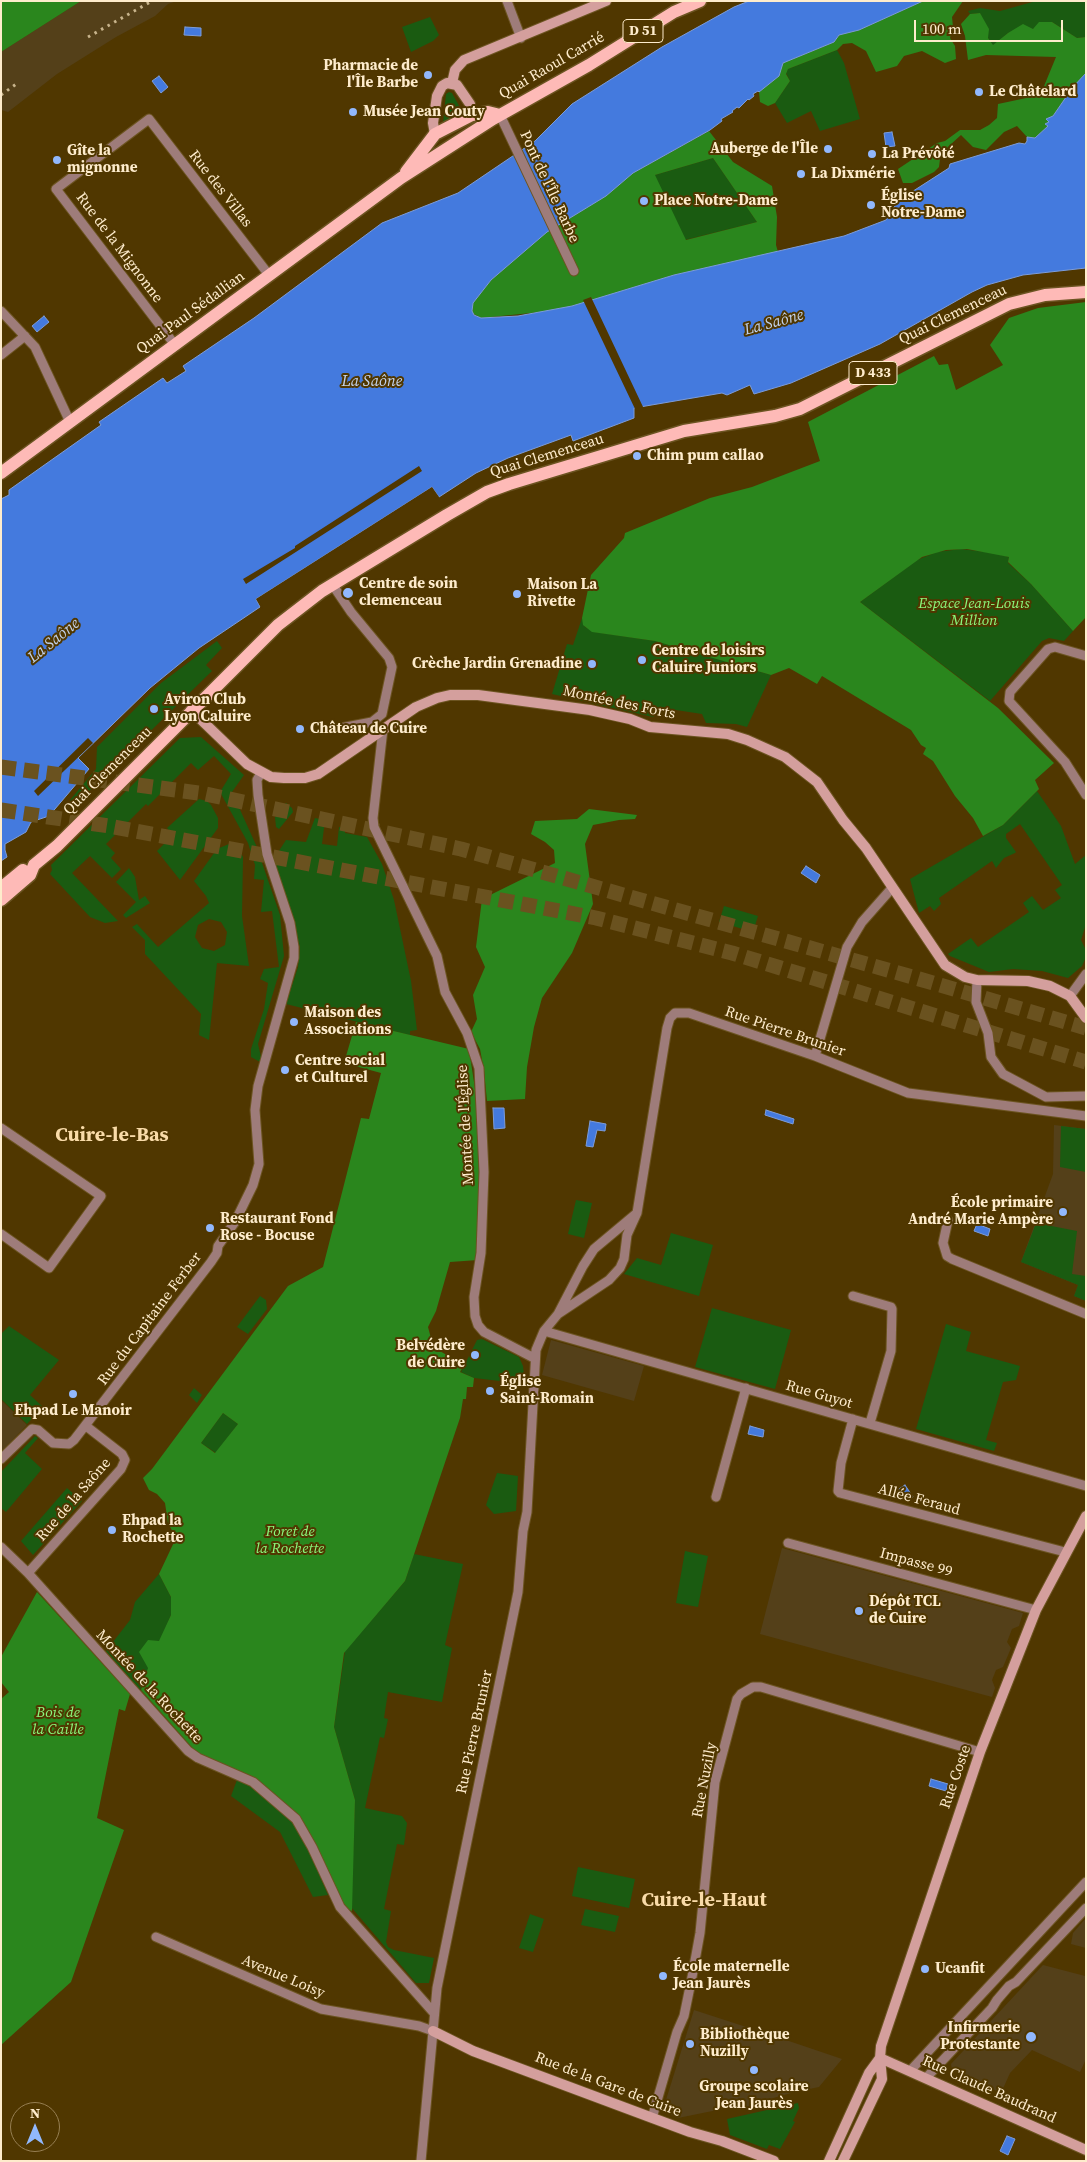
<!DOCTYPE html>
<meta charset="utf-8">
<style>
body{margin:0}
#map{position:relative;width:1087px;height:2162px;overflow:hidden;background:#503700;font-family:"Source Serif 4",serif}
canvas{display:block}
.frame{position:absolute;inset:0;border:2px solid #feeccc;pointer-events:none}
.north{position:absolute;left:10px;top:2102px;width:50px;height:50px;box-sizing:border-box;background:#503700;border:1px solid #967f52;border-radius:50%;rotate:0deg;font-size:14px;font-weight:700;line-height:20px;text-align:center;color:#feeccc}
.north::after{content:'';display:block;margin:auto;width:18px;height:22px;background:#91b8fd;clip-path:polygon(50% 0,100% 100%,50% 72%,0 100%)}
.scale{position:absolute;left:914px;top:20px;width:149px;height:22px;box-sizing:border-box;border:2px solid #feeccc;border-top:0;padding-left:6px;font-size:15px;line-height:18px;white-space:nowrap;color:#feeccc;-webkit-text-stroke:4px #503700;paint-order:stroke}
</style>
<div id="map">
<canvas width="1087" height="2162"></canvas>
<div class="frame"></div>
<div class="north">N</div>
<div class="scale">100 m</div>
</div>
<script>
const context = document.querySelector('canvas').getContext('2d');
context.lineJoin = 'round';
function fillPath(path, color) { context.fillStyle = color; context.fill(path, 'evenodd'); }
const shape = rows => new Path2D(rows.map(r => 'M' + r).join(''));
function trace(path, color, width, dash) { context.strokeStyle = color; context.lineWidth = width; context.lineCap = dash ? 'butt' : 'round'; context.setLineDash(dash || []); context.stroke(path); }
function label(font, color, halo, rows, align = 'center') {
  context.font = font + ' "Source Serif 4",serif'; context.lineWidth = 4; context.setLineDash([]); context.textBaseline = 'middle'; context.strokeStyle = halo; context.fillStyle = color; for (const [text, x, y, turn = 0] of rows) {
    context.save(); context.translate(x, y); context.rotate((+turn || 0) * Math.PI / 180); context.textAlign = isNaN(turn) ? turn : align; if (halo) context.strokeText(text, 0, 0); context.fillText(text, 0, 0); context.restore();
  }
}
fillPath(shape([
 [81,1,177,1,168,4,155,16,116,37,57,74,8,112,1,110,1,52],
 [1054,1125,1086,1129,1086,1301,1074,1296,1078,1285,1021,1262,1053,1174],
 [551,1340,644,1366,634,1401,542,1375],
 [1,1400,27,1425,1,1452],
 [782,1548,1023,1613,1019,1626,1012,1629,1007,1642,1011,1648,1003,1667,996,1670,992,1680,995,1688,992,1697,760,1634],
 [1086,1918,1086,1948,1071,1944,1073,1933],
 [1043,1965,1085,1976,1086,1973,1086,2059,1080,2072,1032,2050,1010,2073,1001,2093,952,2070,951,2064],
 [694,2010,780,2038,842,2059,819,2087,795,2092,766,2100,766,2102,731,2110,727,2108,678,2118,669,2114,666,2100]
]), '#544019');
fillPath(shape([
 [1036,1,1086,1,1086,37,1077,38,1052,22,1033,29,1008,33,993,46,988,38,980,13,970,14,968,11,980,8,1000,11],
 [430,17,439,35,433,41,411,52,402,27],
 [837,50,844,63,860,119,820,131,811,111,787,123,775,103,790,81,786,73,788,69],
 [449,92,452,93,462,111,443,123,446,94],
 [713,158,757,222,636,252,655,175],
 [961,549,994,553,1009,557,1008,563,1031,584,1073,631,1064,641,1049,638,1042,641,990,701,860,602,917,560,937,552],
 [582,618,585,627,595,632,655,641,771,675,747,727,736,724,706,723,702,714,663,708,653,717,552,694,567,644,573,645],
 [217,641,222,648,206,665,212,671,75,805,70,800,96,769,97,747,161,683],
 [201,737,244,775,232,792,261,856,260,857,280,915,284,956,258,1044,261,1057,260,1062,251,1057,251,1049,264,1009,268,983,260,979,264,969,279,967,272,911,261,912,264,880,254,879,255,865,248,843,220,792,231,774,214,756,198,770,191,763,148,806,146,804,106,844,115,853,111,858,121,869,112,878,90,856,72,873,118,921,105,923,90,917,50,874,52,870,51,865,180,738],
 [1037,791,1061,826,1075,864,1086,855,1086,924,1081,940,1086,950,1086,957,1082,966,1068,978,1042,971,1013,969,989,972,950,956,948,954,971,938,978,947,1029,912,1023,903,1032,896,1043,910,1061,898,1055,890,1062,885,1020,824,1006,834,1006,838,1016,852,1015,853,1004,858,996,868,992,861,939,898,941,904,934,911,930,906,919,913,910,879,1003,825],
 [199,799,207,801,211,805,218,818,218,828,180,880,157,851,173,835,167,828],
 [286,803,292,808,293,812,279,829,276,827,275,817],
 [315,818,325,820,322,844,337,846,339,827,345,828,345,833,367,837,382,864,394,900,411,981,417,1030,410,1031,410,1035,286,1004,298,967,300,947,273,860,286,840,306,842],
 [229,844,238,848,243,857,242,916,249,966,217,963,209,1040,199,1035,201,1014,145,954,145,940,132,927,137,924,158,947,209,903,206,896,194,881,217,849],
 [209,919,221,922,227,932,225,945,214,951,202,948,195,937,198,925],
 [129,868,135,877,139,900,145,896,150,903,126,918,123,915,136,902,116,882],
 [724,906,758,916,753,932,719,922],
 [1061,1126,1086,1129,1086,1172,1060,1167],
 [576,1200,592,1203,584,1238,568,1234],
 [1036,1223,1077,1231,1072,1274,1086,1276,1086,1301,1074,1296,1078,1285,1021,1262],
 [671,1233,713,1245,699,1296,624,1274,637,1258,661,1265],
 [260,1296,266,1300,267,1309,248,1334,237,1327],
 [712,1308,791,1330,775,1389,695,1367],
 [946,1324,971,1332,966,1351,1020,1366,1016,1380,1003,1382,986,1440,997,1443,994,1451,916,1429],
 [9,1326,59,1360,30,1395,43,1407,27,1424,1,1399,1,1334],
 [482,1339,519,1357,523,1366,524,1375,517,1375,517,1383,474,1378,461,1372,477,1340],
 [194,1388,202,1395,197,1403,189,1395],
 [223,1413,238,1424,216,1453,201,1443],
 [35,1436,38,1438,25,1453,42,1469,6,1512,1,1508,1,1472],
 [497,1473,518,1476,516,1511,494,1514,486,1505],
 [67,1488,82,1501,33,1555,21,1541],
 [685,1551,708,1556,698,1607,676,1603],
 [414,1554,463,1564,445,1645,452,1648,442,1702,388,1692,384,1718,388,1719,384,1738,380,1737,365,1808,402,1816,407,1823,404,1845,397,1844,384,1909,391,1911,386,1942,388,1947,394,1950,434,1958,429,1983,416,1983,351,1907,355,1800,334,1727,345,1651,405,1581],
 [159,1574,171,1597,171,1615,140,1690,106,1651,130,1620,135,1602],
 [237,1780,251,1785,292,1821,305,1841,328,1895,313,1897,280,1832,231,1796],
 [578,1867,635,1879,629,1908,572,1896],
 [585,1909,619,1916,615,1932,581,1925],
 [530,1914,544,1919,533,1952,519,1948],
 [798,2103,799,2108,793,2121,795,2122,780,2149,769,2145,767,2149,730,2135,727,2119]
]), '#1a5b11');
fillPath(shape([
 [1,1,81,1,1,52],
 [923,1,963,1,952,17,953,27,950,38,955,46,956,59,945,63,922,51,904,56,897,66,876,72,866,51,852,43,843,44,837,50,788,69,786,74,790,81,775,103,768,106,760,102,759,92,779,76,783,63,834,42,839,35,859,30],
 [980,13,989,29,988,38,993,45,1008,33,1023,24,1033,29,1039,22,1052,22,1077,38,1086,37,1086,73,1073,87,1053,116,1047,119,1049,122,1048,126,1035,138,1027,137,1017,126,1004,132,986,150,973,147,961,135,938,156,940,159,939,167,934,172,912,183,903,183,898,169,937,143,945,141,960,130,980,130,989,125,997,118,998,104,1031,97,1042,91,1056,57,986,55,968,60,965,36,961,24,970,14],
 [709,131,733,162,772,186,777,217,776,245,778,252,674,275,573,306,541,312,481,318,472,313,473,303,491,280,547,232,606,196,633,173],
 [713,158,757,222,686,240,655,175],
 [1086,302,1086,617,1073,631,1031,584,1008,562,1009,557,967,549,946,550,922,557,860,602,998,708,1054,763,1035,780,1039,789,1003,825,983,836,973,818,955,796,933,761,923,754,926,748,921,745,911,730,822,676,817,684,789,668,771,675,655,641,592,632,583,625,582,618,591,575,624,538,625,533,710,498,752,487,820,461,808,422,934,356,939,365,948,364,956,390,1003,365,990,345,1009,318,1038,308],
 [589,809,637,815,635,819,619,820,593,825,585,844,593,904,572,953,542,998,534,1027,527,1067,525,1099,487,1101,484,1071,480,1049,471,1032,477,1019,473,995,485,967,476,947,482,899,555,863,554,850,545,842,531,834,535,821,577,819],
 [356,1022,469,1049,478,1109,481,1174,478,1260,450,1262,436,1311,428,1327,432,1342,438,1350,464,1365,460,1372,474,1378,473,1387,467,1387,466,1399,463,1399,460,1418,405,1581,344,1653,334,1727,355,1800,352,1911,344,1908,335,1892,317,1847,298,1815,256,1779,197,1753,141,1690,148,1668,139,1652,148,1640,159,1641,171,1615,171,1597,159,1574,176,1538,168,1523,165,1503,157,1494,149,1490,143,1478,152,1469,288,1286,323,1267,361,1118,369,1119,381,1073,344,1063],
 [223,1413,238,1424,215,1453,201,1443],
 [37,1592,130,1694,125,1711,119,1709,97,1818,124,1830,71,1982,1,2045,1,1699,9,1692,1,1682,1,1657]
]), '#2a861d');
const water = shape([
 [749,1,923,1,859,30,839,35,834,42,783,63,779,76,759,92,758,91,753,94,754,96,749,100,748,99,739,108,737,107,732,111,733,112,721,119,722,121,710,130,633,173,606,196,547,232,491,280,473,303,472,311,474,315,481,318,518,316,572,306,674,275,844,236,886,220,895,206,907,195,949,168,950,164,1019,143,1025,144,1027,141,1027,137,1035,138,1048,126,1045,124,1049,122,1046,119,1053,116,1073,87,1086,73,1086,268,1023,275,987,285,972,292,880,344,791,383,754,394,750,385,727,395,722,393,634,408,634,418,573,441,571,435,508,458,476,473,439,497,432,487,256,599,260,607,199,648,150,688,78,758,89,769,49,816,31,822,26,832,5,844,5,850,7,857,1,861,1,499,9,495,9,490,101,425,99,422,163,378,167,383,186,371,183,366,254,318,382,223,458,193,535,141,572,104,662,47,734,7,749,1],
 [185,27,201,28,201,36,184,35,185,27],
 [159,76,168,87,161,93,152,81,159,76],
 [892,132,895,146,886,147,884,133,892,132],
 [44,316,49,322,37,332,32,326,44,316],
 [806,866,820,875,816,883,801,873,806,866],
 [493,1108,504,1108,505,1128,494,1129,493,1108],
 [766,1110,794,1119,793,1124,765,1115,766,1110],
 [590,1121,606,1124,605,1131,597,1130,593,1147,586,1146,590,1121],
 [977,1224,990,1229,988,1236,974,1231,977,1224],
 [750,1426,764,1430,763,1437,748,1434,750,1426],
 [905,1485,913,1497,907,1501,899,1489,905,1485],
 [931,1779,948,1784,946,1791,929,1786,931,1779],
 [1007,2136,1015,2139,1008,2155,1000,2151,1007,2136]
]);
fillPath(water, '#447ade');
trace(water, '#7c9cd9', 1);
fillPath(shape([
 [591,297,644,409,636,411,583,300],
 [419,466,422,471,246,584,243,579,295,548,295,546],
 [432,487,439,497,436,499,431,490,419,499,416,499,259,600,263,606,262,609,256,599],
 [88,738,93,743,38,796,34,791]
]), '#503700');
trace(shape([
 [1,767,206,794,461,849,916,978,1086,1028],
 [1,810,109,826,596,918,732,953,1086,1062]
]), '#6a521f', 15, [15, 8]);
const street = shape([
 [507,1,521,38],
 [500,115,574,271],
 [1,311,35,347,70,422],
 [175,345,56,189,149,119,269,275],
 [1,355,25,336],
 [332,584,351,612,389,658,392,667,382,714,372,722,341,728],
 [1086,656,1055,647,1048,649,1010,692,1009,701,1065,762,1086,795],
 [383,729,373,818,374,827,437,956,445,992,467,1033,479,1068,484,1172,481,1253,474,1297,475,1316,478,1325,484,1332,534,1358],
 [977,980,976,1002,988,1033,991,1057,1003,1074,1046,1097,1086,1096],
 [1070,996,1086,974],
 [815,1056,847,947,862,922,892,888],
 [1,1128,101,1196,49,1268,1,1234],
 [948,1220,943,1243,947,1256,952,1259,1086,1314],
 [853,1296,891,1307,892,1309,891,1351,870,1423],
 [558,1314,609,1280,620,1268,624,1259,627,1235,637,1213,667,1028,670,1018,675,1013,689,1013,815,1056,908,1093,1086,1116],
 [544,1331,1086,1486],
 [853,1419,841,1463,838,1491,840,1493,1065,1552],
 [1,1459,32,1429,38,1430,53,1443,69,1444,74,1440,211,1262,217,1253,218,1246,235,1222,253,1185,259,1164,255,1110,258,1086,294,958,294,947,290,923,267,854,258,795,257,780,261,773],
 [716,1497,746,1388],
 [788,1543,1036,1610],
 [1,1547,28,1573,188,1751,198,1758,253,1782,296,1819,312,1847,340,1907,434,2013],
 [28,1573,121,1469,125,1460,122,1454,86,1426],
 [156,1937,321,2009,419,2026,433,2031],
 [910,2071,1086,1882],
 [926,2078,992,2008,997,2000,1009,1986,1016,1982,1086,1908],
 [652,2118,677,2032,684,2016,692,1977,700,1933,715,1782,737,1699,741,1694,753,1687,761,1687,980,1752],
 [421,2161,437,1988,518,1592,523,1531,527,1512,536,1350,544,1331,558,1314,583,1266,594,1249,637,1213]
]);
const secondary = shape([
 [452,83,455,70,464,60,606,1],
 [435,134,433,123,437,96,442,86,447,83,457,85,470,104,472,115],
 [191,710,247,764,271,777,284,778,305,778,318,774,416,707,437,698,450,695,478,695,590,710,630,719,650,727,728,734,747,740,785,757,817,782,843,820,866,848,945,965,965,977,977,980,1028,981,1050,986,1070,996,1086,1018],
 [433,2031,473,2051,690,2132,722,2141,774,2161],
 [880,2058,1086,2150],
 [829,2161,869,2073,880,2058],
 [843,2161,882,2079,880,2058,881,2046,980,1752,1036,1610,1086,1516]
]);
const primary = shape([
 [406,172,435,134,472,115,488,112,500,115],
 [1,473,401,178,493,119,589,65,674,12,700,1],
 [1,888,23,870],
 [1,900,30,875,34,865,57,846,278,625,322,591,447,515,487,492,509,484,684,431,775,416,800,409,1009,304,1045,295,1086,292]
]);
trace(street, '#6c5421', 11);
trace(secondary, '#6c5421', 12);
trace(primary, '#6c5421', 15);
trace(street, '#9e7c7a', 9);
trace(secondary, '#d49f9d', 10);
trace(primary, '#febab7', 12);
trace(shape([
 [88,37,152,1],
 [1,95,19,82]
]), '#c8b48c', 3, [2.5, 5]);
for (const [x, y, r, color] of [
 [428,75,5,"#91b8fd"],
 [979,92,5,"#91b8fd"],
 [353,112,5,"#91b8fd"],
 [828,149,5,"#91b8fd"],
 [872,154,5,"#91b8fd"],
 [57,160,5,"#91b8fd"],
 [801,174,5,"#91b8fd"],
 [644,201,5,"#91b8fd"],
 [871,205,5,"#91b8fd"],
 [637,456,5,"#91b8fd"],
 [348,593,6,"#91b8fd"],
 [517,594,5,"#91b8fd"],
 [642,660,5,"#91b8fd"],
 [592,664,5,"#91b8fd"],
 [154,709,5,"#91b8fd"],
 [300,729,5,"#91b8fd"],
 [294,1022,5,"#91b8fd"],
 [285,1070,5,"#91b8fd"],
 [1063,1212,5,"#91b8fd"],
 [210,1228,5,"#91b8fd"],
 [475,1355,5,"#91b8fd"],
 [490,1391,5,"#91b8fd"],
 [73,1394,5,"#91b8fd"],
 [112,1530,5,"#91b8fd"],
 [859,1611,5,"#91b8fd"],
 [925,1969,5,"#91b8fd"],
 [663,1976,5,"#91b8fd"],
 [1031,2037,6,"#91b8fd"],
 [690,2044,5,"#91b8fd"],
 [754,2070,5,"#91b8fd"]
]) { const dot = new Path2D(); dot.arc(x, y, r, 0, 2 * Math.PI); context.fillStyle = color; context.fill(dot); trace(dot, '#503700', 2); }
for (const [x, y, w] of [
 [643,31,40],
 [873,373,48]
]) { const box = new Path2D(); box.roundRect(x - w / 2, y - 11.5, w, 23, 4); context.fillStyle = '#503700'; context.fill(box); trace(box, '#feeccc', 1); }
label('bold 14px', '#feeccc', null, [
 ["D 51",643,31],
 ["D 433",873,373]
]);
label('bold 15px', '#feeccc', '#503700', [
 ["Pharmacie de",418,66,"right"],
 ["l'Île Barbe",418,83,"right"],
 ["Le Châtelard",989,92],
 ["Musée Jean Couty",363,112],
 ["Auberge de l'Île",818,149,"right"],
 ["Gîte la",67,151],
 ["mignonne",67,168],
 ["La Prévôté",882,154],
 ["La Dixmérie",811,174],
 ["Église",881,196],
 ["Notre-Dame",881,213],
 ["Place Notre-Dame",654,201],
 ["Chim pum callao",647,456],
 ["Centre de soin",359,584],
 ["clemenceau",359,601],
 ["Maison La",527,585],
 ["Rivette",527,602],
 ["Centre de loisirs",652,651],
 ["Caluire Juniors",652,668],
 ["Crèche Jardin Grenadine",582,664,"right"],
 ["Aviron Club",164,700],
 ["Lyon Caluire",164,717],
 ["Château de Cuire",310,729],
 ["Maison des",304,1013],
 ["Associations",304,1030],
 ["Centre social",295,1061],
 ["et Culturel",295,1078],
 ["École primaire",1053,1203,"right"],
 ["André Marie Ampère",1053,1220,"right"],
 ["Restaurant Fond",220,1219],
 ["Rose - Bocuse",220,1236],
 ["Belvédère",465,1346,"right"],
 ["de Cuire",465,1363,"right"],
 ["Église",500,1382],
 ["Saint-Romain",500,1399],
 ["Ehpad Le Manoir",73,1411,"center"],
 ["Ehpad la",122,1521],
 ["Rochette",122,1538],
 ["Dépôt TCL",869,1602],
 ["de Cuire",869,1619],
 ["École maternelle",673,1967],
 ["Jean Jaurès",673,1984],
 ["Ucanfit",935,1969],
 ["Infirmerie",1020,2028,"right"],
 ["Protestante",1020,2045,"right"],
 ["Bibliothèque",700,2035],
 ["Nuzilly",700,2052],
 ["Groupe scolaire",754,2087,"center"],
 ["Jean Jaurès",754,2104,"center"]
], 'left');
label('15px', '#feeccc', '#503700', [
 ["Quai Raoul Carrié",552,66,-30],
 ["Pont de l'Île Barbe",549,187,65],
 ["Rue des Villas",220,189,52],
 ["Rue de la Mignonne",119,248,53],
 ["Quai Paul Sédallian",191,313,-36],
 ["Quai Clemenceau",953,315,-26],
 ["Quai Clemenceau",547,456,-17],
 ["Montée des Forts",619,703,12],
 ["Quai Clemenceau",108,771,-45],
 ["Rue Pierre Brunier",785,1032,19],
 ["Montée de l'Église",466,1125,-93],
 ["Rue du Capitaine Ferber",150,1319,-53],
 ["Rue Guyot",819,1395,16],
 ["Rue de la Saône",74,1500,-49],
 ["Allée Feraud",919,1500,15],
 ["Impasse 99",916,1563,15],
 ["Montée de la Rochette",149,1687,47],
 ["Rue Pierre Brunier",475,1732,-78],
 ["Rue Coste",956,1777,-71],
 ["Rue Nuzilly",705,1780,-79],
 ["Avenue Loisy",283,1977,23],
 ["Rue de la Gare de Cuire",608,2085,21],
 ["Rue Claude Baudrand",989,2090,24]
]);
label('italic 15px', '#8af97c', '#503700', [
 ["Espace Jean-Louis",974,604],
 ["Million",974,621],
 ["Foret de",290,1532],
 ["la Rochette",290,1549],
 ["Bois de",58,1713],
 ["la Caille",58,1730]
]);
label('italic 16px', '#c3d2eb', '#503700', [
 ["La Saône",774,323,-15],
 ["La Saône",372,382],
 ["La Saône",54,641,-39]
]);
label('bold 20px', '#f9dba8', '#503700', [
 ["Cuire-le-Bas",112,1136],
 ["Cuire-le-Haut",704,1901]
]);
</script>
